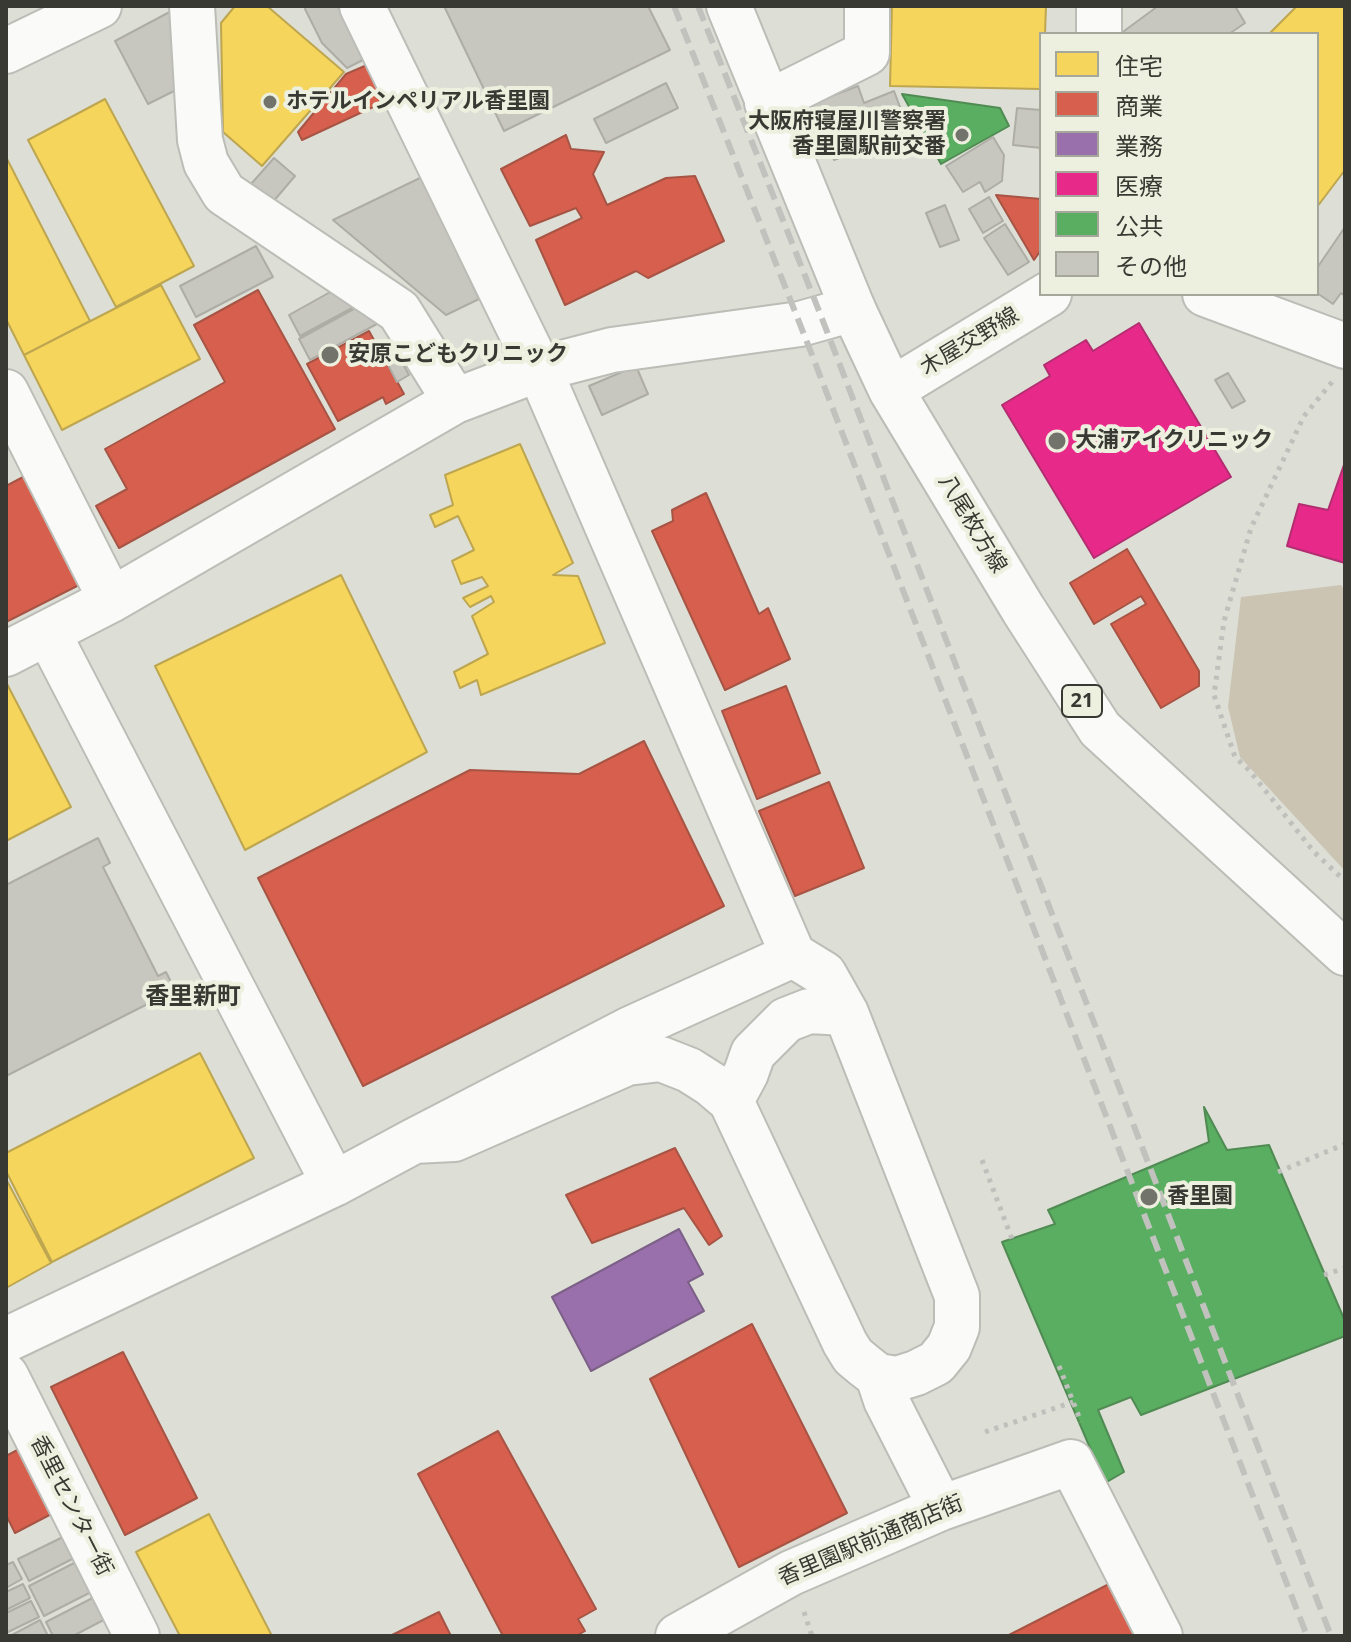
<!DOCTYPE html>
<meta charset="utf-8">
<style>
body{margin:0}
#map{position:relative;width:1351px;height:1642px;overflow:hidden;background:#dddfd6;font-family:"Open Sans","Noto Sans JP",sans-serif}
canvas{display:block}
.frame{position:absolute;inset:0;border:8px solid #383932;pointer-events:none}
.legend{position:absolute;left:1039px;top:32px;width:280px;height:264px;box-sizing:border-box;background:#edf0df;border:2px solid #a5a79a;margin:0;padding:10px 14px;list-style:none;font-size:24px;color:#383932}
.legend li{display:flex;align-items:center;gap:16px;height:40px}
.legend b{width:40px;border:2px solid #a5a79a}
</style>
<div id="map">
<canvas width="1351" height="1642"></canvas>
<div class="frame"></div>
<ul class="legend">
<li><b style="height:22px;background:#f6d55c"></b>住宅</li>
<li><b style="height:22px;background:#d6604d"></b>商業</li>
<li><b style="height:22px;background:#9970ab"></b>業務</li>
<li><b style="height:22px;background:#e7298a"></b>医療</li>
<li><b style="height:22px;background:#5aae61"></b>公共</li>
<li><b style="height:22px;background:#c7c7c0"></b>その他</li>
</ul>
</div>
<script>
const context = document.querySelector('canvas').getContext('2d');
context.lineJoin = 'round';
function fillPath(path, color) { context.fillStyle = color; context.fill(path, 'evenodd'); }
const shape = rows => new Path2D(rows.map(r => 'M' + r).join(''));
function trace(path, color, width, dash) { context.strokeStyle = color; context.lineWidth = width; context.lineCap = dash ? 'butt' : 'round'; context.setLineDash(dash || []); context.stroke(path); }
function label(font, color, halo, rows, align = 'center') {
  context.font = font + ' "Open Sans","Noto Sans JP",sans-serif'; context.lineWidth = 8; context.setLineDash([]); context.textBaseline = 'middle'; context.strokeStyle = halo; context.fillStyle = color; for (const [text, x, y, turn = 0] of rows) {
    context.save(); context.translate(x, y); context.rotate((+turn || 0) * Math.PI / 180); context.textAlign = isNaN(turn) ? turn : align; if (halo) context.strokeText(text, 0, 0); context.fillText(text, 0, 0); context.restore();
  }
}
fillPath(shape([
 [1341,585,1345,591,1345,871,1240,757,1228,707,1241,597]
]), '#ccc4b2');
const homes = shape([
 [235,6,267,6,344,72,262,166,223,132,221,23,235,6],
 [892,6,1046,6,1045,34,1041,34,1041,89,890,86,892,6],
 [1297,6,1345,6,1345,170,1317,207,1317,34,1269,34,1297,6],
 [105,99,194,266,116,307,28,140,105,99],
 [6,157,90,321,24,355,6,319,6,157],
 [161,285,200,359,62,430,24,355,161,285],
 [520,444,573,563,553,575,578,576,605,643,481,695,477,680,460,688,454,672,488,654,472,616,494,602,491,596,470,607,463,598,488,586,482,577,461,584,452,561,474,550,458,516,435,527,430,515,453,505,445,475,520,444],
 [341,575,427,752,245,850,155,666,341,575],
 [6,682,71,807,6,841,6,682],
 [200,1053,254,1158,52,1262,6,1171,6,1153,200,1053],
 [6,1179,51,1263,6,1288,6,1179],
 [209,1514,272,1636,180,1636,136,1552,209,1514]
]);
fillPath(homes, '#f6d55c');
trace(homes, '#bda64f', 2);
const shops = shape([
 [367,65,384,102,302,140,298,132,346,74,367,65],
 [566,135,571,149,604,152,593,174,607,205,666,178,695,176,724,241,648,278,636,271,565,305,536,240,582,218,576,208,530,226,501,169,566,135],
 [996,195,1041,199,1041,250,1034,260,996,195],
 [258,290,335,429,119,548,96,506,127,489,105,449,225,382,194,325,258,290],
 [369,331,404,394,386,404,383,397,338,421,307,364,369,331],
 [25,476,81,584,6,622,6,486,25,476],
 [706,493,759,614,768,608,790,659,725,690,652,531,673,521,672,510,706,493],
 [1127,549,1199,671,1199,686,1161,708,1111,624,1146,604,1141,596,1094,624,1070,583,1127,549],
 [786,686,820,773,757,799,722,711,786,686],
 [644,741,724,906,363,1086,258,878,470,770,579,774,644,741],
 [829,782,864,868,795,896,759,811,829,782],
 [675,1148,722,1236,709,1245,684,1208,592,1243,566,1195,675,1148],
 [752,1324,847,1513,739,1567,650,1379,752,1324],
 [123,1352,197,1498,125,1535,51,1387,123,1352],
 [498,1431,596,1609,578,1619,585,1631,576,1636,503,1636,418,1474,498,1431],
 [25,1446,59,1510,15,1533,6,1515,6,1456,25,1446],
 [1113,1582,1140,1636,1007,1636,1113,1582],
 [439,1612,451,1636,390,1636,439,1612]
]);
fillPath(shops, '#d6604d');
trace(shops, '#a75445', 2);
const offices = shape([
 [679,1229,703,1274,688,1282,704,1311,591,1371,552,1297,679,1229]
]);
fillPath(offices, '#9970ab');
trace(offices, '#7c6087', 2);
const health = shape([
 [1139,323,1231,477,1094,558,1002,405,1050,376,1044,365,1086,340,1093,351,1139,323],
 [1345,462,1345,563,1287,546,1299,504,1328,510,1345,462]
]);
fillPath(health, '#e7298a');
trace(health, '#b22e70', 2);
const public = shape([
 [902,94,1000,108,1009,126,941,164,902,94],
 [1204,1107,1227,1150,1269,1145,1345,1321,1345,1336,1141,1415,1131,1397,1098,1410,1124,1472,1105,1483,1002,1242,1055,1224,1048,1210,1209,1142,1204,1107]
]);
fillPath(public, '#5aae61');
trace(public, '#508b53', 2);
const building = shape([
 [306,6,338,6,363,60,347,68,322,43,305,9,306,6],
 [444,6,648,6,670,50,504,131,444,6],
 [1158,6,1235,6,1245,23,1229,34,1120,34,1158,6],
 [179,7,186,85,148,104,115,41,179,7],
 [666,83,678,108,606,143,594,119,666,83],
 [858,86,864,103,894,91,909,131,834,160,813,103,858,86],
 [1017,108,1041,110,1041,148,1013,145,1017,108],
 [993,137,1004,155,1002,181,985,192,980,182,963,192,946,166,993,137],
 [274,158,295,176,272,203,251,184,274,158],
 [422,177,479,299,446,315,333,220,422,177],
 [989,197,1003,221,983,233,969,209,989,197],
 [945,205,959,240,940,247,926,213,945,205],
 [1005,224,1029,262,1008,275,984,238,1005,224],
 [1345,227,1345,296,1341,293,1333,304,1317,293,1317,268,1345,227],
 [256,246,273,277,196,317,180,286,256,246],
 [341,286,365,301,300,336,289,315,341,286],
 [361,305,388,318,310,360,299,339,361,305],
 [397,353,409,375,397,382,385,359,397,353],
 [636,366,648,394,602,415,589,386,636,366],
 [1228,373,1245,401,1232,408,1215,380,1228,373],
 [98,838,110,863,103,867,158,976,166,972,175,990,6,1076,6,885,98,838],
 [71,1533,82,1554,29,1581,18,1559,71,1533],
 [84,1558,99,1588,44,1616,29,1586,84,1558],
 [13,1562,22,1579,6,1588,6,1565,13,1562],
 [23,1584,30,1598,6,1610,6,1592,23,1584],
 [104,1592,115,1614,73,1636,53,1636,46,1622,104,1592],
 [31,1601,39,1617,6,1633,6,1613,31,1601],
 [40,1620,48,1636,10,1636,40,1620]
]);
fillPath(building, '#c7c7c0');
trace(building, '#adada6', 2);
const minor = shape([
 [192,6,200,140,206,163,224,193,399,311,455,401],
 [1099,6,1099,34],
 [767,103,867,53,867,6],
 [6,392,111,600],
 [48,633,334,1184],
 [6,654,111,600,455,401,539,369,362,6],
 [793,955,539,369,612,350,800,324,853,309],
 [731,1101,746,1073,753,1053,786,1020,809,1011,846,1013],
 [6,1340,334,1184,414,1141,630,1029,793,955,824,974,846,1013,957,1296,957,1327,949,1347,936,1363,916,1373,897,1379,878,1376,865,1366,853,1356,845,1343,731,1101,711,1084,689,1070,661,1059,627,1063,454,1139,414,1141],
 [6,1376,137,1636],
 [878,1376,886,1400,941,1508],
 [678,1636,791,1573,941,1508,1071,1462,1160,1636]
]);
const major = shape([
 [729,6,853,309,891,390,1023,609,1100,729,1345,953],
 [6,51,99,6],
 [1205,294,1345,346],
 [891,390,1049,294]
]);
trace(minor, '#bbbdb6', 48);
trace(major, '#bbbdb6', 48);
trace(shape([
 [1332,382,1304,416,1251,528,1224,621,1214,695,1235,757,1249,770,1314,852,1345,881],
 [982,1160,1012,1239],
 [1278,1172,1345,1144],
 [1324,1275,1345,1268],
 [1059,1366,1081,1422],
 [985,1432,1073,1402],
 [804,1612,812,1636]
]), '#bfbfbc', 5, [4, 6]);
trace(minor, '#fafaf9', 44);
trace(major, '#fafaf9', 44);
trace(shape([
 [674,6,807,342,1307,1636],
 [698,6,821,316,1331,1636]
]), '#c1c1be', 6, [16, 8]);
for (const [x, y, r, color] of [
 [270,102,8,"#72736b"],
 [962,135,8,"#72736b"],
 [330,355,10,"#72736b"],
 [1057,441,10,"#72736b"],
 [1149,1197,10,"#72736b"]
]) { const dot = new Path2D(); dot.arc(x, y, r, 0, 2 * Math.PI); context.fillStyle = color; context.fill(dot); trace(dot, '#edf0df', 3); }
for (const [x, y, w] of [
 [1082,701,40]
]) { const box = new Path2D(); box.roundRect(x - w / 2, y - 16, w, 32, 6); context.fillStyle = '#edf0df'; context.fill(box); trace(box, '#383932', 2); }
label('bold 20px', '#383932', null, [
 ["21",1082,701]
]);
label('bold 22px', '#383932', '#edf0df', [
 ["ホテルインペリアル香里園",286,102],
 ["大阪府寝屋川警察署",946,122,"right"],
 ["香里園駅前交番",946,147,"right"],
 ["安原こどもクリニック",348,355],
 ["大浦アイクリニック",1075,441],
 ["香里園",1167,1197]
], 'left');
label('22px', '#383932', '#edf0df', [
 ["木屋交野線",970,342,-31],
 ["八尾枚方線",972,524,59],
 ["香里センター街",71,1506,63],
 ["香里園駅前通商店街",871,1541,-23]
]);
label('bold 24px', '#383932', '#edf0df', [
 ["香里新町",193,997]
]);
</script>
